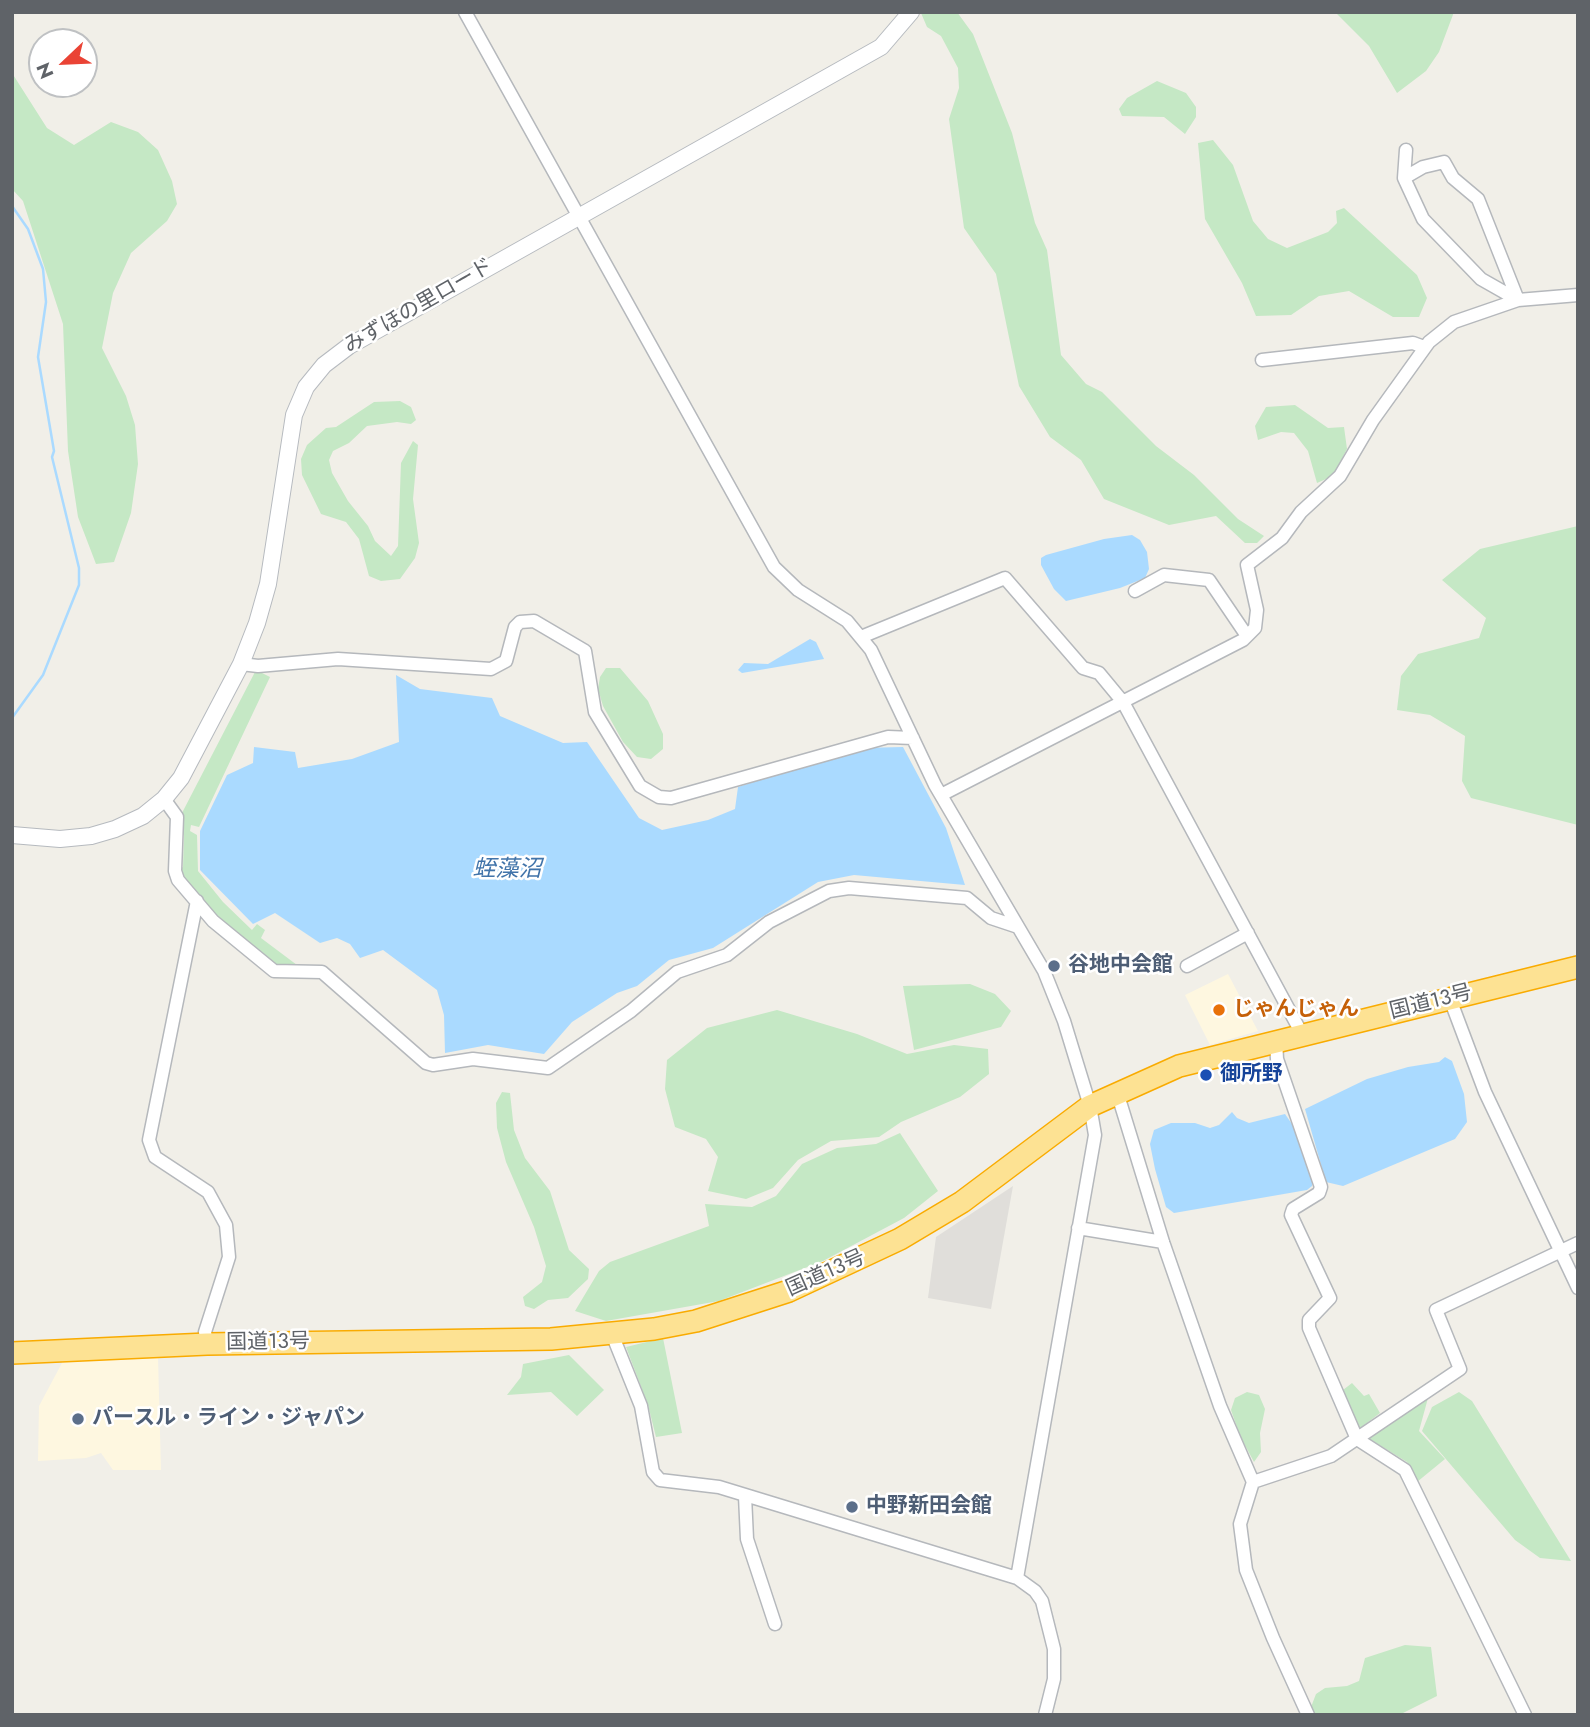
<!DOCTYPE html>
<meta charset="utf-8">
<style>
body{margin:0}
#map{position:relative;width:1590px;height:1727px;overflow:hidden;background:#f1efe8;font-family:Jost,sans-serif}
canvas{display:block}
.frame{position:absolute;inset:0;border:14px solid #5f6368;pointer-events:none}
.north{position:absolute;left:28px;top:28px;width:70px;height:70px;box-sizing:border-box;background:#fff;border:2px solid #bfc1c3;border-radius:50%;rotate:247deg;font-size:19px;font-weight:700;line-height:28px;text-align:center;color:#5f6368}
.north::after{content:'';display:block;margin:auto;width:24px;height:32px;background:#ea4335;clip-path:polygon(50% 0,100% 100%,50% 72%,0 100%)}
</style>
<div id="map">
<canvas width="1590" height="1727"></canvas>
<div class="frame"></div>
<div class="north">N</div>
</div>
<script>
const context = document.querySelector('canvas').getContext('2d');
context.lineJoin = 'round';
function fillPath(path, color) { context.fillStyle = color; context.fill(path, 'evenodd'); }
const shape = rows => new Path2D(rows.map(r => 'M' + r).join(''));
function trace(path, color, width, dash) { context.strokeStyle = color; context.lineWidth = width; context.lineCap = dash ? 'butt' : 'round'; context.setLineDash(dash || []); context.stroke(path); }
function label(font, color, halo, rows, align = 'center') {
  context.font = font + ' Jost,"Noto Sans JP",sans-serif'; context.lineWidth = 5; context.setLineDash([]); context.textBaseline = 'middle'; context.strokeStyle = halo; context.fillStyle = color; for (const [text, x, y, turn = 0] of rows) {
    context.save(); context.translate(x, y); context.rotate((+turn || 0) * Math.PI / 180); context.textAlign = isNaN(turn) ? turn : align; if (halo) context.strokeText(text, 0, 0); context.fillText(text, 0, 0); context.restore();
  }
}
fillPath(shape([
 [1228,974,1258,1031,1210,1045,1185,995],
 [158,1357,161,1470,113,1470,101,1453,86,1458,38,1461,39,1406,63,1361]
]), '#fef7e0');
fillPath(shape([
 [1013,1186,991,1309,928,1298,936,1237]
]), '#e0deda');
fillPath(shape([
 [957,12,973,34,1012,133,1035,223,1047,250,1061,355,1086,384,1102,392,1156,446,1194,475,1238,519,1264,536,1257,543,1245,543,1216,516,1169,525,1104,499,1081,460,1050,437,1019,386,996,274,964,228,949,119,959,88,958,68,941,36,927,27,921,13],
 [1335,12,1454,12,1439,52,1426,71,1397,93,1369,46],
 [12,73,47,128,74,145,111,122,138,132,158,150,172,181,177,204,167,221,131,253,113,293,102,348,126,396,135,425,138,464,131,513,114,562,96,564,78,517,68,451,63,324,23,201,12,189],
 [1157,81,1186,93,1196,107,1196,117,1185,134,1164,117,1122,116,1119,109,1127,98],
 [1213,140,1233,165,1253,221,1268,239,1287,248,1328,232,1337,223,1336,211,1344,208,1417,275,1427,298,1419,317,1393,317,1349,291,1319,296,1291,315,1256,316,1242,283,1205,219,1198,143],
 [400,401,411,407,416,420,411,424,397,422,367,426,349,443,333,451,329,460,332,473,348,501,368,526,375,541,391,556,398,546,401,463,413,441,418,445,413,499,419,543,415,558,400,579,381,581,369,576,359,539,346,522,321,514,302,475,301,459,307,445,326,428,336,427,374,402],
 [1295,405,1328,428,1344,427,1347,449,1333,476,1317,483,1308,451,1294,433,1281,432,1258,440,1255,426,1266,407],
 [1578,526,1578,825,1471,798,1462,781,1465,736,1430,715,1397,710,1401,676,1418,654,1479,638,1486,618,1442,580,1480,549],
 [606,668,620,668,648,701,663,734,663,749,651,759,637,757,623,742,603,706,598,689,600,677],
 [256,670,270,677,199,827,191,825,190,831,197,835,198,871,223,902,252,930,257,924,265,930,261,938,301,968,274,967,233,935,193,894,179,870,183,867,184,836,180,820,183,811],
 [970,984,995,994,1011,1011,1001,1027,914,1050,903,986],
 [777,1010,857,1034,907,1054,954,1045,988,1049,989,1074,960,1097,901,1122,879,1137,831,1141,798,1160,773,1188,746,1199,708,1191,718,1157,706,1139,675,1127,665,1089,667,1060,707,1028],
 [502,1092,510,1093,514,1130,525,1158,550,1191,569,1250,589,1269,588,1279,568,1298,548,1300,534,1309,525,1306,523,1297,542,1282,546,1266,534,1227,506,1162,497,1128,496,1103],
 [900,1133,938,1191,904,1218,823,1261,719,1301,606,1321,575,1311,599,1271,610,1262,709,1226,705,1204,752,1207,776,1196,802,1164,837,1148,876,1144],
 [663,1338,682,1433,656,1437,648,1405,626,1347],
 [569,1355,604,1390,577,1416,551,1392,507,1395,521,1377,523,1364],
 [1352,1383,1364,1396,1369,1394,1380,1413,1359,1429,1343,1390],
 [1247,1392,1259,1395,1265,1409,1260,1433,1261,1452,1254,1462,1240,1436,1231,1410,1235,1398],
 [1459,1392,1472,1401,1571,1561,1540,1558,1515,1540,1422,1431,1432,1407],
 [1428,1398,1419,1431,1445,1459,1417,1482,1407,1462,1368,1438],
 [1405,1645,1431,1647,1437,1696,1399,1715,1313,1715,1311,1707,1316,1694,1325,1688,1347,1686,1359,1681,1365,1658]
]), '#c5e8c5');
fillPath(shape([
 [1132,535,1140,540,1147,552,1149,569,1145,578,1120,588,1066,601,1054,589,1041,565,1041,558,1046,555,1104,539],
 [810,639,816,642,824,659,742,673,738,670,744,663,768,664],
 [396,675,420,689,492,698,500,716,563,743,587,742,639,818,662,830,708,820,735,809,738,787,861,748,903,747,946,828,965,885,854,875,818,882,713,948,669,960,637,986,617,993,572,1022,544,1054,488,1045,445,1053,444,1015,437,990,383,950,360,958,350,944,337,938,320,943,275,913,253,924,200,870,200,831,227,775,253,763,254,747,295,752,298,768,352,759,399,742],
 [1445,1057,1452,1061,1464,1094,1467,1122,1455,1139,1343,1186,1326,1182,1305,1109,1367,1079,1408,1067,1439,1062],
 [1232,1112,1237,1118,1249,1123,1285,1114,1292,1124,1313,1179,1312,1186,1307,1190,1174,1213,1166,1207,1155,1169,1150,1144,1154,1130,1171,1123,1195,1123,1210,1128,1219,1125]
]), '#aadaff');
trace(shape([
 [12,206,28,229,43,269,46,302,38,357,54,451,52,457,79,568,79,585,43,675,12,718]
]), '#aadaff', 2.5);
const street = shape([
 [465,12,774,567,798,590,847,621,871,650,935,785,1044,971,1064,1021,1090,1106,1095,1135,1017,1578],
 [1406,150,1404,178,1423,219,1481,279,1518,300],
 [1404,178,1423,167,1444,162,1453,178,1478,199,1518,300],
 [1262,360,1413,343,1424,347],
 [1135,591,1164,575,1209,580,1247,636],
 [861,637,1005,578,1083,668,1099,673,1123,702,1302,1034],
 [241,664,258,666,338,659,491,669,506,661,515,627,520,622,534,621,585,651,595,712,640,786,659,797,671,798,888,737,913,738],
 [941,795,1243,640,1255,628,1257,610,1247,565,1282,538,1301,512,1340,476,1373,420,1429,342,1454,322,1518,300,1578,295],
 [164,799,177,817,175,871,178,880,213,921,274,971,322,972,426,1063,433,1065,473,1059,548,1068,631,1011,677,972,727,955,769,922,829,891,849,888,967,898,991,918,1018,927],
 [197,901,149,1140,155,1157,208,1192,226,1225,229,1257,205,1332,207,1344],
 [1187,966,1248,933],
 [1450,999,1485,1092,1578,1288],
 [1276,1041,1277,1059,1321,1187,1319,1193,1293,1209,1291,1215,1330,1298,1309,1320,1309,1328,1357,1439,1405,1470,1525,1715],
 [1117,1092,1163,1242,1220,1406,1253,1482,1240,1524,1246,1570,1273,1638,1308,1715],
 [1078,1228,1163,1242],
 [612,1334,641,1406,653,1472,660,1480,719,1487,1017,1578,1035,1591,1042,1601,1054,1649,1054,1679,1045,1715],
 [1253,1482,1331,1456,1460,1369,1436,1310,1578,1243],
 [745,1496,747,1539,775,1624]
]);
const secondary = shape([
 [12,835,60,839,91,836,115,829,143,816,164,799,181,778,241,664,257,623,268,584,294,415,306,387,324,365,349,346,881,47,911,12]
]);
const highway = shape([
 [12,1353,207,1344,551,1339,654,1329,696,1321,789,1291,900,1239,962,1202,1090,1106,1179,1066,1578,967]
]);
trace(street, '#b5b8bc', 15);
trace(secondary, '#b6babf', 18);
trace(highway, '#f9ab00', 24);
trace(street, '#fff', 12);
trace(secondary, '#fff', 16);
trace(highway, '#fde293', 21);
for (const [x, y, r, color] of [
 [1054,966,7,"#5c6f8a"],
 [1219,1010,7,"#e8710a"],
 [1206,1075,7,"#1a4fb4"],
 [78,1419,7,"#5c6f8a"],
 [852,1507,7,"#5c6f8a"]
]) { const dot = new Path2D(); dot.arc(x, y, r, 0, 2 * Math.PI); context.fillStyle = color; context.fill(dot); trace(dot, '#fff', 2.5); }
label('21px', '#5f6368', '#fff', [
 ["みずほの里ロード",419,307,-30],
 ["国道13号",1431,1003,-14],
 ["国道13号",826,1274,-24],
 ["国道13号",268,1343,-1]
]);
label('bold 21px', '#4e5e75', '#fff', [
 ["谷地中会館",1068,966],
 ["パースル・ライン・ジャパン",92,1419],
 ["中野新田会館",866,1507]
], 'left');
label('bold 21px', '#c56008', '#fff', [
 ["じゃんじゃん",1233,1010]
], 'left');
label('bold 21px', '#164399', '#fff', [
 ["御所野",1220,1075]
], 'left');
label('italic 23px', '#4174aa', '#fff', [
 ["蛭藻沼",507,870]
]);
</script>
